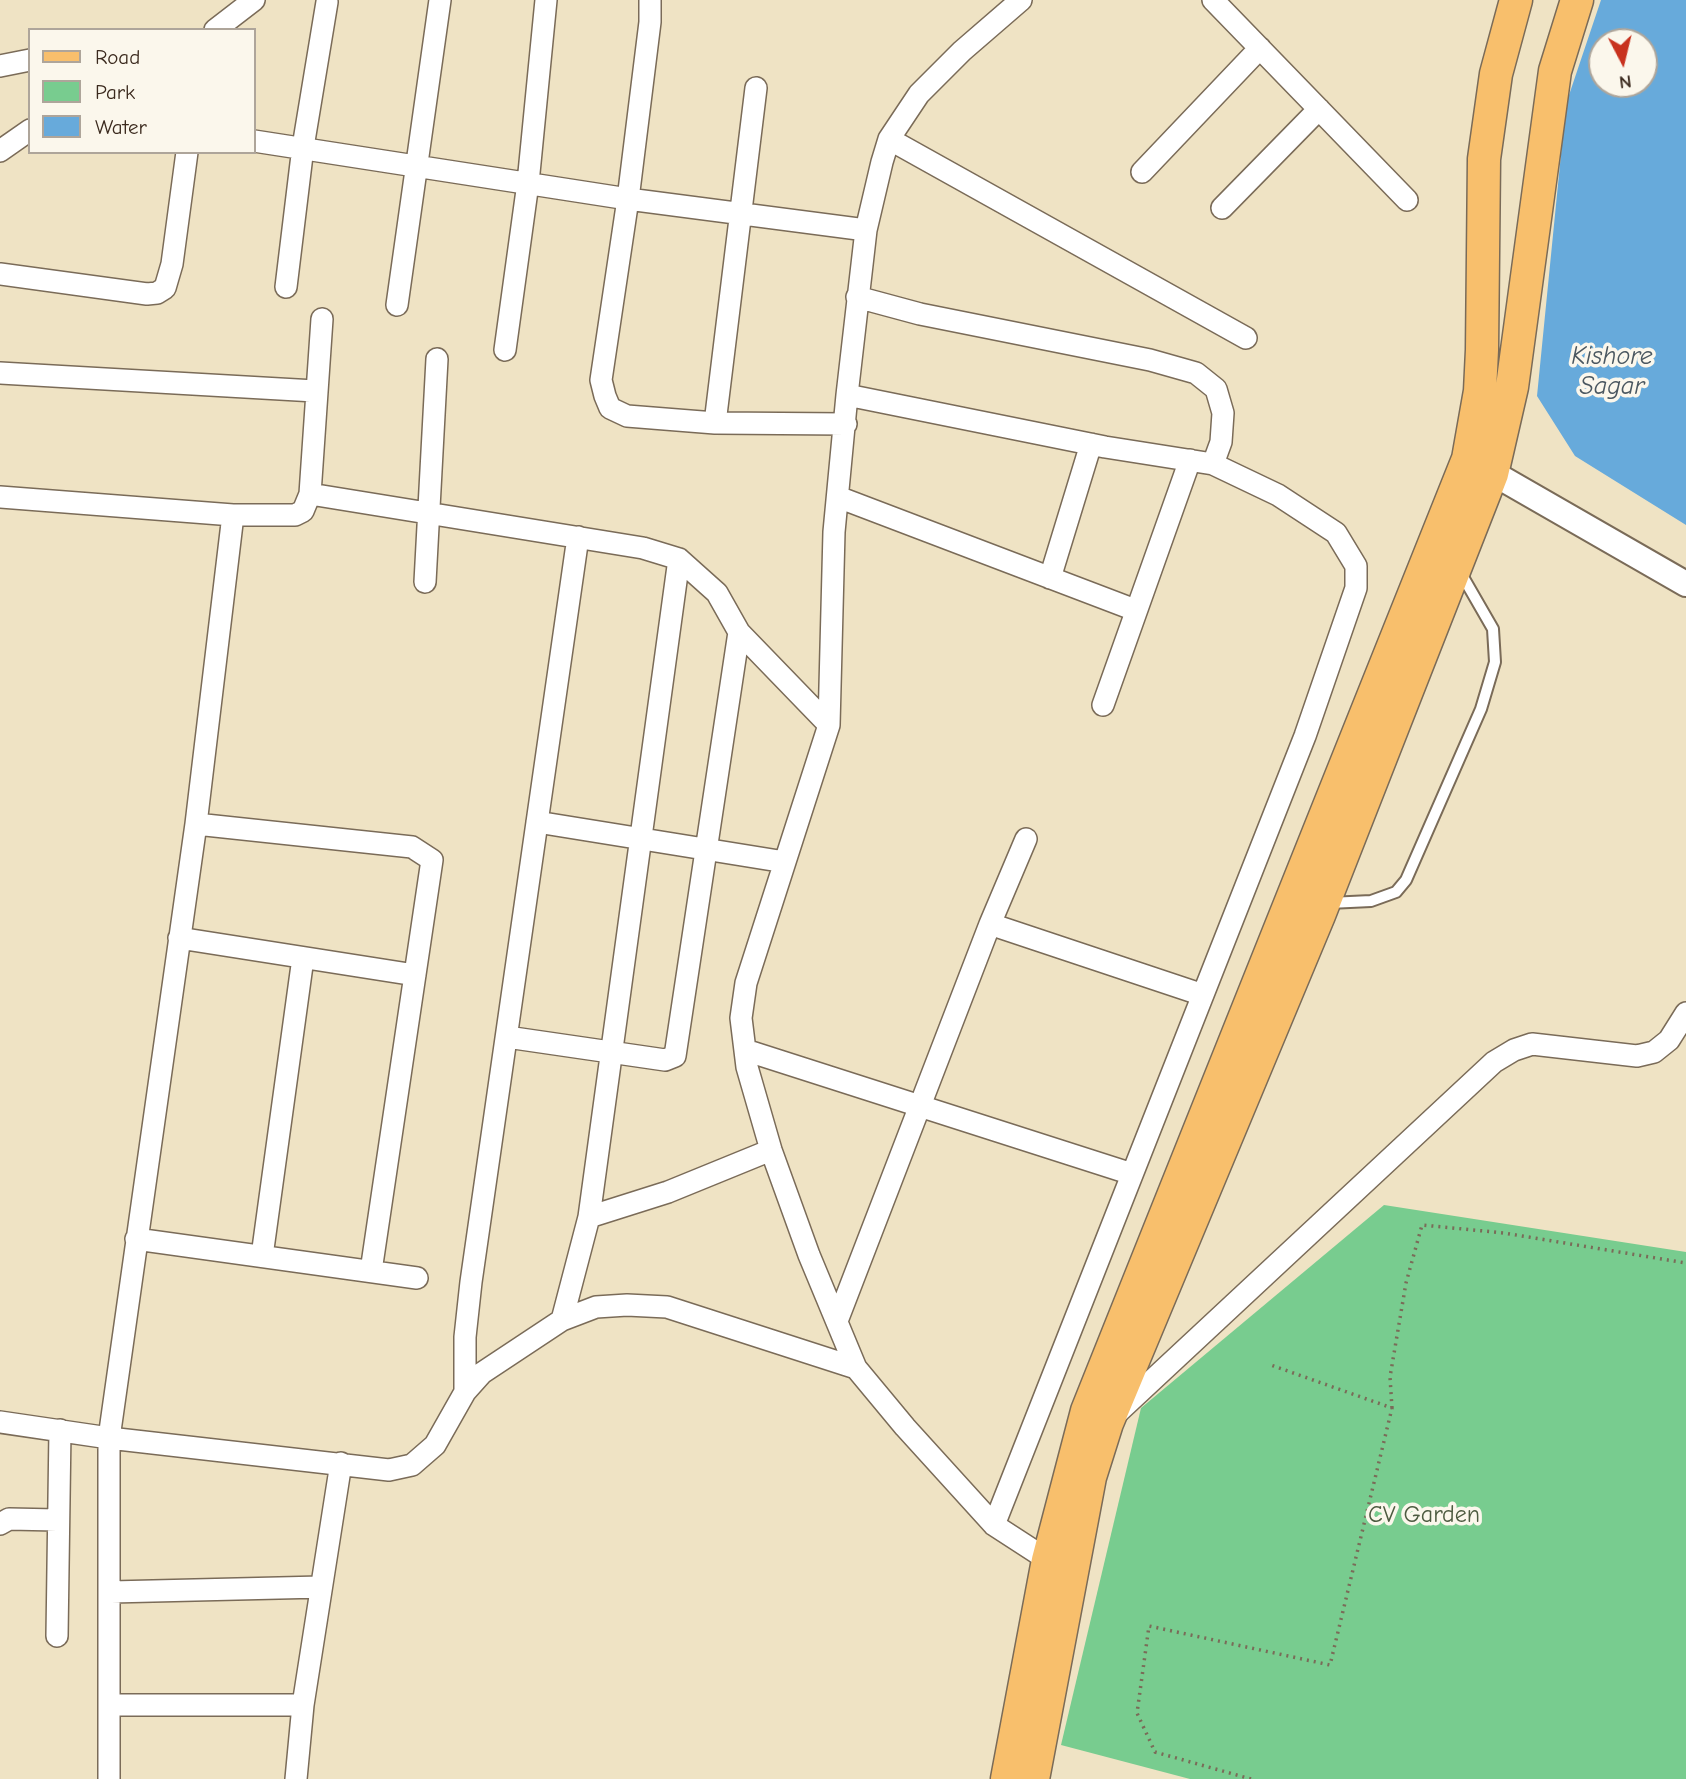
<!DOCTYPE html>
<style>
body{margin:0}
#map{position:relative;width:1686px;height:1779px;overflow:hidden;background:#efe3c4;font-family:"Comic Neue",sans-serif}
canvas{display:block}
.legend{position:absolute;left:28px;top:28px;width:228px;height:126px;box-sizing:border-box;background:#fbf7ec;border:2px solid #aea59a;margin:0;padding:9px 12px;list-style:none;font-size:21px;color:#3b2a1e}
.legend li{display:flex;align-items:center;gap:14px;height:35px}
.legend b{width:35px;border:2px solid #aea59a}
.north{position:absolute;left:1588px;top:28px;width:70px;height:70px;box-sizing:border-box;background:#fbf7ec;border:2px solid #aea59a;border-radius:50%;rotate:173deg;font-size:19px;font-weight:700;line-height:28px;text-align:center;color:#3b2a1e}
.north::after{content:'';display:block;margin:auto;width:24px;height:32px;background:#c8321e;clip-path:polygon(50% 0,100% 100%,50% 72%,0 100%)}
</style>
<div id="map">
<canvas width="1686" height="1779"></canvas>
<ul class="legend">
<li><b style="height:9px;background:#f8bf6c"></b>Road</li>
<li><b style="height:19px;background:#78cc8f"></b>Park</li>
<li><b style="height:19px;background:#67aadb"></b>Water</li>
</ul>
<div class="north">N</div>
</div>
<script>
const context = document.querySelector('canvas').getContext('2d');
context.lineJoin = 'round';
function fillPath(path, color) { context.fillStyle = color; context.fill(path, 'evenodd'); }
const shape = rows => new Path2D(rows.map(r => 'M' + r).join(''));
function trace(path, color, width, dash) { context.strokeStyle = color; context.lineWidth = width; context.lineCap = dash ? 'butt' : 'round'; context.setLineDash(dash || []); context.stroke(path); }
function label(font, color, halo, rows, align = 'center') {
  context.font = font + ' "Comic Neue",sans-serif'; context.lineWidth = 7; context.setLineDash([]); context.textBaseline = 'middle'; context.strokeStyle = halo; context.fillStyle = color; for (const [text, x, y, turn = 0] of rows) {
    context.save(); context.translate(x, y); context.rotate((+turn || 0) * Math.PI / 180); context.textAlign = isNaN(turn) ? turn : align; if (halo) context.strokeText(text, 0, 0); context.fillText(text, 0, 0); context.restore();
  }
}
fillPath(shape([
 [1384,1205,1686,1252,1686,1779,1190,1779,1061,1745,1141,1408]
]), '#78cc8f');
fillPath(shape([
 [1601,0,1686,0,1686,525,1575,456,1537,396,1566,104],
 [1602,42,1644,42,1644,84,1602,84]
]), '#67aadb');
const service = shape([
 [1329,903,1371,901,1396,892,1406,880,1481,709,1495,662,1493,629,1459,570]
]);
const minor = shape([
 [650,0,650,22,628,199,601,380,605,396,610,408,627,416,715,423,846,424],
 [1021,0,962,51,919,94,889,139,882,162,866,230,847,395,834,532,829,725,746,983,741,1018,747,1067,771,1150,809,1255,856,1368,905,1427,994,1525,1048,1560,1059,1562],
 [1213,0,1407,200],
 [215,30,254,0],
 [0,66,30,60],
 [889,139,1246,338],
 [254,141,628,199,866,230],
 [0,151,30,130],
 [1142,172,1260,48],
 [1222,208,1319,109],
 [0,274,147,294,157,293,165,288,172,264,187,152],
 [286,287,303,147,327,2],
 [857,297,920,314,1150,360,1196,373,1216,389,1223,413,1221,442,1213,464],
 [397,305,440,0],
 [505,350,528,183,546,0],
 [0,373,315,391],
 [847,395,1105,447,1213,464,1278,495,1336,533,1356,566,1356,588,1305,736,994,1525],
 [715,423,756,88],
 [310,494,643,548,679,559,717,593,739,632,829,725],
 [0,497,233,515,295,515,303,511,310,494,322,319],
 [838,497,1135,610],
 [1050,578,1091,444],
 [425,582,437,359],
 [1103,705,1190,460],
 [537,822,785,862],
 [196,824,412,847,432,860,371,1271],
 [990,924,1203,995],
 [179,938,415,975],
 [507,1037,665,1060,675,1056,739,632],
 [745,1050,1132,1174],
 [589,1217,668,1192,771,1150],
 [136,1239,417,1278],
 [262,1256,303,958],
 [562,1320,589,1217,679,559],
 [837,1321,990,924,1026,839],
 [465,1392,465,1337,471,1282,578,537],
 [1116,1414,1494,1062,1514,1050,1532,1044,1637,1056,1654,1052,1669,1040,1686,1013],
 [0,1422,109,1438,389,1470,412,1465,435,1445,465,1392,482,1373,562,1320,596,1307,627,1305,667,1307,856,1368],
 [0,1524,9,1519,57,1520],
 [111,1592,321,1587],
 [57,1636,60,1430],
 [111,1705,303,1705],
 [109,1779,109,1438,196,824,233,515],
 [296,1779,303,1705,341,1463]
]);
const tertiary = shape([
 [1477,464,1686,584]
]);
const primary = shape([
 [1007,1779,1048,1560,1087,1411,1468,459,1480,391,1482,350,1484,159,1496,74,1516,0],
 [1033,1779,1090,1477,1107,1423,1319,915,1492,474,1512,387,1555,71,1577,0]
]);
trace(service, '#7a6b58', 14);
trace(minor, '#7a6b58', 24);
trace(tertiary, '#7a6b58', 28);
trace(primary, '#7a6b58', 35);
trace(shape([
 [1392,1408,1390,1377,1406,1283,1422,1225,1504,1233,1686,1263],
 [1251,1779,1155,1752,1137,1713,1149,1626,1330,1665,1392,1408,1268,1364]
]), '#7a6b58', 3.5, [2, 5]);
trace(service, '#fff', 10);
trace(minor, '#fff', 21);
trace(tertiary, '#fff', 24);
trace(primary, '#f8bf6c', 32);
label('24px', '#4d5b40', '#fbf7ec', [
 ["CV Garden",1424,1515]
]);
label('italic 26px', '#4a5760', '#fbf7ec', [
 ["Kishore",1612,357],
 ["Sagar",1612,387]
]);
</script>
